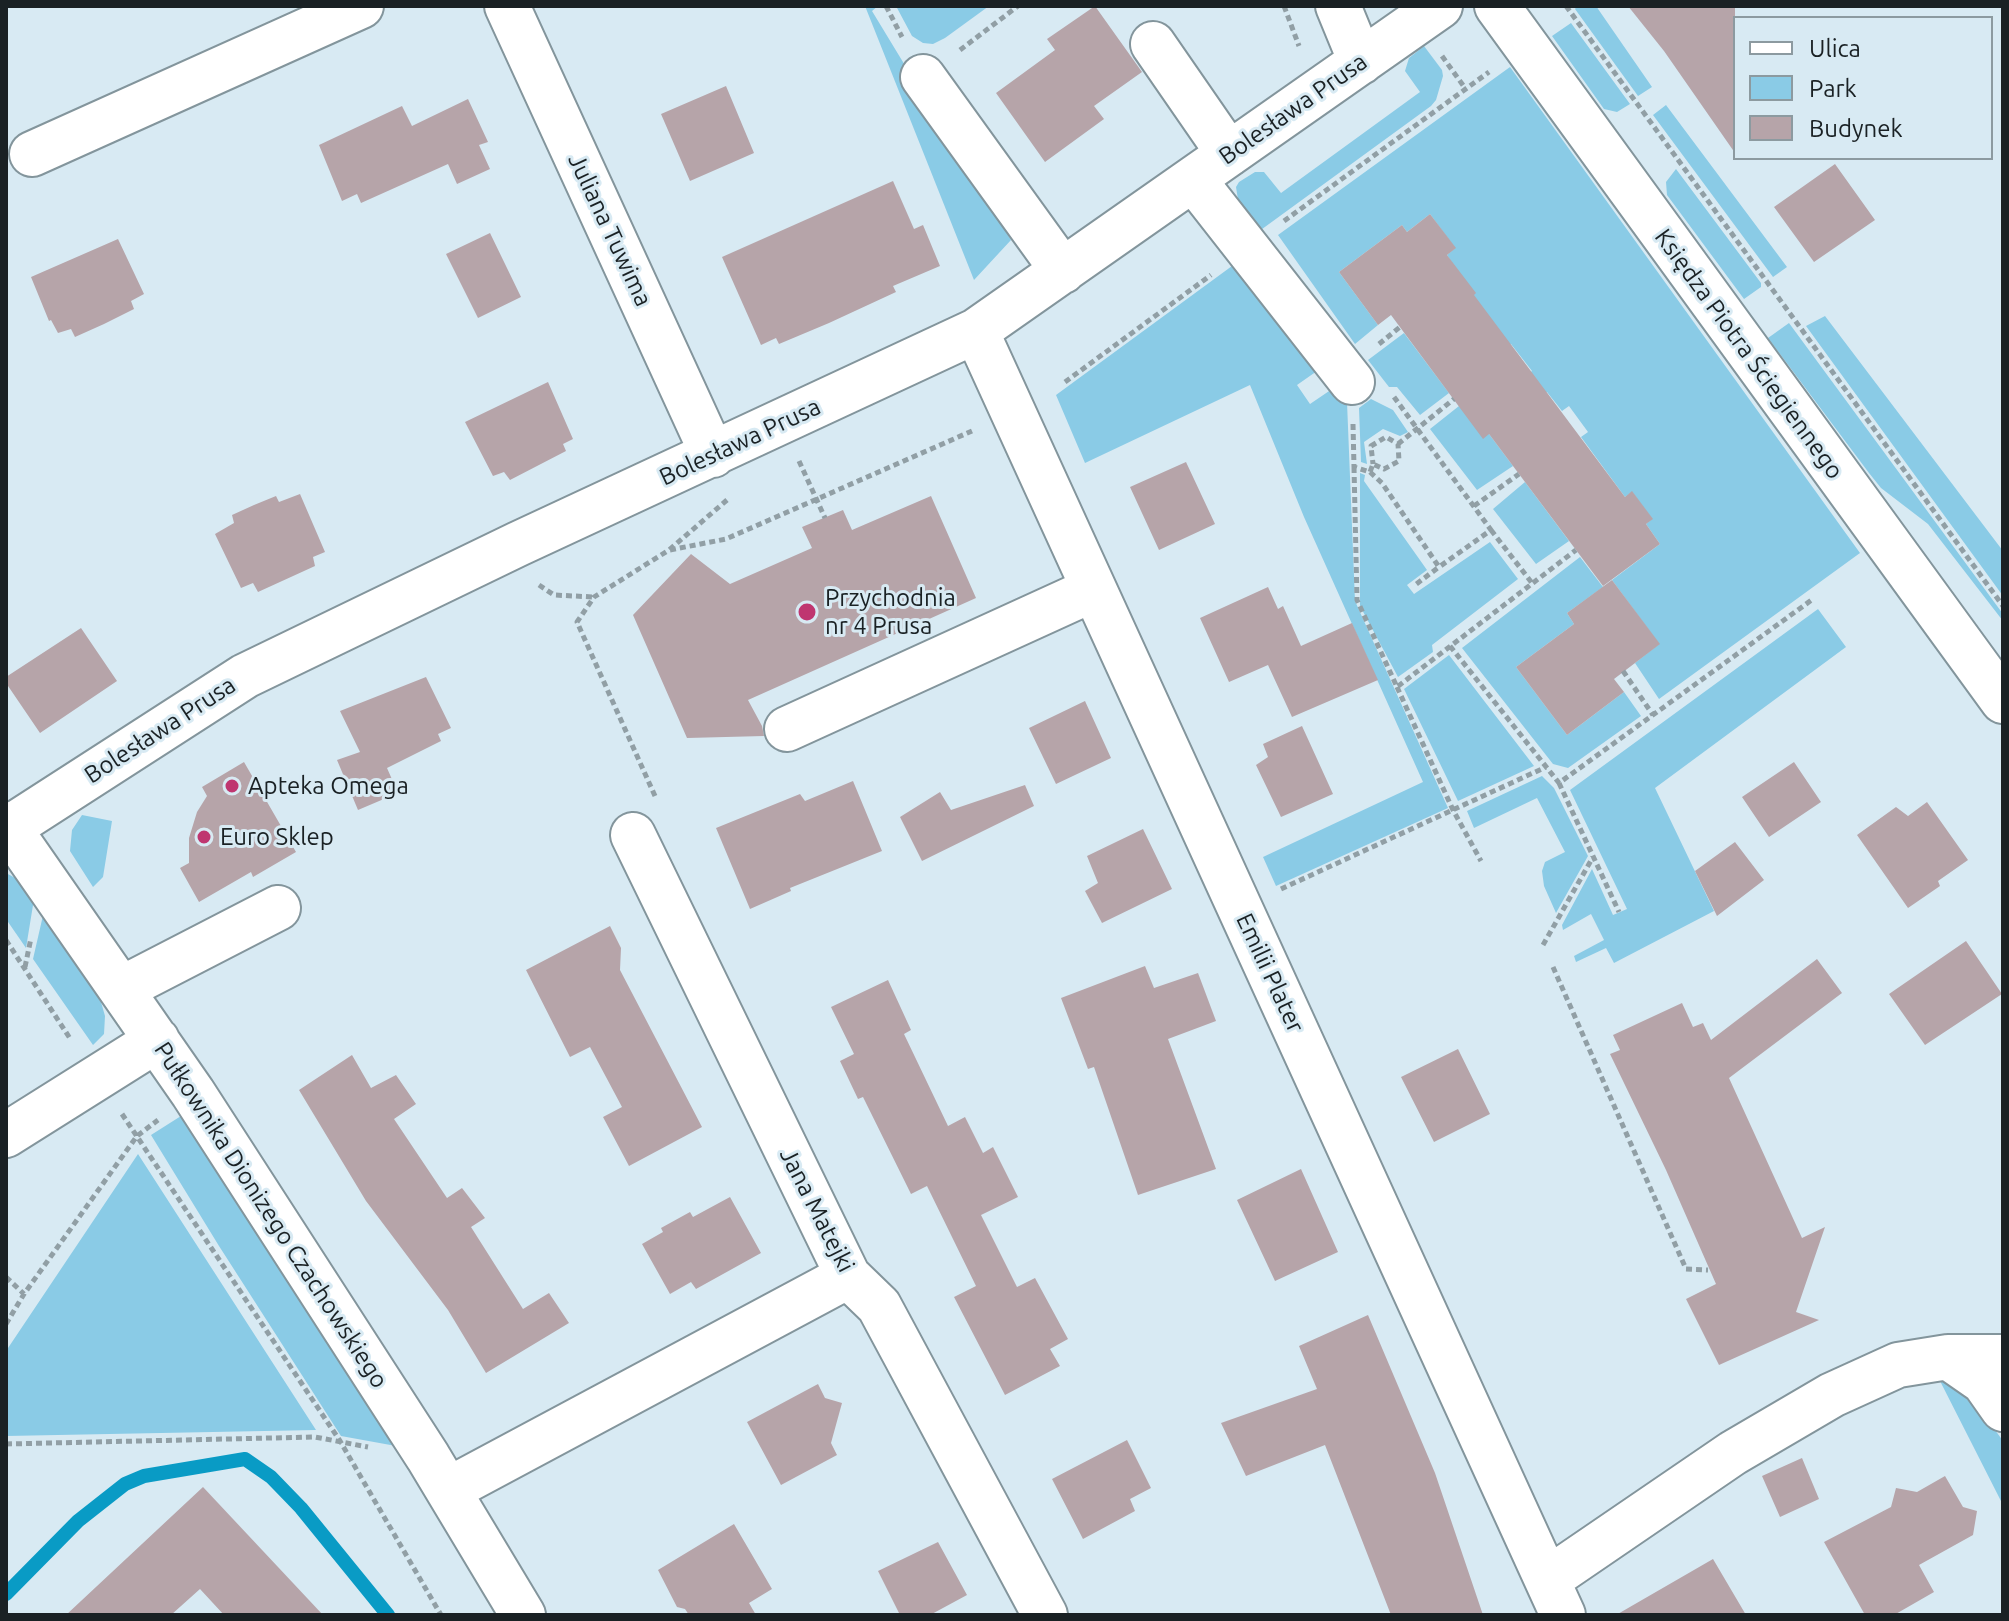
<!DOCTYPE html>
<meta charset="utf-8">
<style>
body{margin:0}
#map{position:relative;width:2009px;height:1621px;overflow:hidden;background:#d8eaf3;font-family:Ubuntu,sans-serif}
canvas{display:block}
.frame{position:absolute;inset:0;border:8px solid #1a2124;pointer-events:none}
.legend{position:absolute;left:1733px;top:16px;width:260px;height:144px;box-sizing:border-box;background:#d8eaf3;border:2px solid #8c9aa0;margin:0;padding:10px 14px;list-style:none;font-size:24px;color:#1a2124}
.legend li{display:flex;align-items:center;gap:16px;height:40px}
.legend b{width:40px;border:2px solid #8c9aa0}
</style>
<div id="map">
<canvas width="2009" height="1621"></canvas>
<div class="frame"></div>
<ul class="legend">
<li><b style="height:10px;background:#fff"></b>Ulica</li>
<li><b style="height:22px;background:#8acbe6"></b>Park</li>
<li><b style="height:22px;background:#b6a4a9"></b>Budynek</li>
</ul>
</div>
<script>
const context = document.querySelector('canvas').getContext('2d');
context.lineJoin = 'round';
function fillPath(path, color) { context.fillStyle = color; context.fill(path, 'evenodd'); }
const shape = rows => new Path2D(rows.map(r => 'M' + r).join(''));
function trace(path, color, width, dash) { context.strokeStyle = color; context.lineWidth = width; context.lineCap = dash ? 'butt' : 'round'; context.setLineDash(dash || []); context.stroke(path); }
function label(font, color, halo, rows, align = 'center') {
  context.font = font + ' Ubuntu,sans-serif'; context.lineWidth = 6; context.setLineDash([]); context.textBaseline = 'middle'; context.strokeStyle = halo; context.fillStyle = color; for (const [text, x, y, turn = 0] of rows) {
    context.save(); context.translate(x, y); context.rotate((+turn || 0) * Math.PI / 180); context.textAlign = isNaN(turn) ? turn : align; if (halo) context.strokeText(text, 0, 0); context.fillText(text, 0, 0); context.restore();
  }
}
fillPath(shape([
 [865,6,878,6,872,11,1011,240,974,280],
 [896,6,989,6,945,38,933,44,923,43,912,36],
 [1577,6,1596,6,1652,87,1638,96,1575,9],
 [1571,23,1630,104,1617,112,1604,109,1552,36],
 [1424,46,1442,70,1443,76,1436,100,1431,106,1258,232,1239,206,1236,187,1239,182,1255,172,1264,172,1281,193,1420,92,1405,71,1409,58],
 [1510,67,1860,553,1659,699,1635,663,1659,644,1612,580,1660,544,1646,524,1652,519,1632,492,1625,497,1581,437,1588,432,1569,406,1562,411,1547,392,1541,395,1526,376,1532,371,1511,344,1505,347,1447,255,1455,248,1430,214,1407,232,1402,225,1339,272,1378,325,1355,344,1278,235],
 [1666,105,1787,267,1773,277,1653,115],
 [1676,169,1761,283,1761,287,1744,299,1667,195,1666,182],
 [1232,266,1317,371,1297,385,1310,404,1338,385,1347,402,1355,601,1448,808,1276,886,1263,857,1423,782,1304,517,1250,385,1085,463,1056,395],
 [1825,316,2003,551,2003,596,1806,326],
 [1789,323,2003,614,2003,621,1928,524,1881,488,1869,473,1768,338],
 [1404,333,1449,393,1420,415,1397,387,1389,387,1368,360],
 [1371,399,1393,410,1408,432,1400,436,1383,429,1364,442,1367,464,1361,462,1359,408],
 [1459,406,1489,434,1513,466,1477,490,1430,429],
 [1360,473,1365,475,1364,481,1427,570,1407,585,1414,594,1490,542,1518,579,1432,645,1433,652,1398,677,1360,606],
 [1525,482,1569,541,1536,564,1493,509],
 [1580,557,1603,587,1567,613,1574,624,1516,667,1567,735,1624,692,1641,716,1568,768,1553,764,1462,648],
 [1818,609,1846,647,1655,788,1714,911,1614,963,1606,948,1576,962,1574,956,1604,940,1591,914,1563,930,1562,925,1592,869,1613,915,1627,909,1570,790],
 [1449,655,1534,766,1458,801,1404,689],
 [1542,776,1554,788,1588,856,1556,913,1544,886,1542,871,1545,862,1565,852,1537,798,1474,828,1467,811],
 [82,815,112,821,103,877,93,887,70,851,72,830],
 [6,873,19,880,34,899,26,948,6,919],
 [44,911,97,988,105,1016,104,1034,93,1045,33,959],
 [181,1116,263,1236,396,1446,341,1436,219,1246,151,1135],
 [138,1154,316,1430,6,1436,6,1351],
 [1948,1365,2003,1441,2003,1505,1939,1379]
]), '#8acbe6');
trace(shape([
 [6,1594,78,1521,125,1484,144,1476,245,1459,271,1477,301,1508,388,1615]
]), '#099bc5', 14);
fillPath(shape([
 [1095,6,1142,72,1094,106,1104,119,1045,162,996,93,1055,50,1047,39],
 [1628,6,1735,6,1735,153,1664,51],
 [726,86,754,153,690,181,661,114],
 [468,99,488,142,479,145,490,169,457,184,448,164,361,203,357,194,342,201,319,145,402,106,412,126],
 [1835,164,1875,220,1814,262,1774,207],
 [893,181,914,229,923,225,940,266,893,286,896,292,829,323,779,344,776,338,761,345,722,257],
 [1430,214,1456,248,1447,255,1476,293,1474,295,1625,497,1632,491,1653,519,1646,524,1660,544,1603,586,1489,434,1483,439,1391,315,1378,325,1339,272,1402,225,1407,232],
 [490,233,521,297,478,318,446,254],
 [118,239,144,294,131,301,134,309,104,324,75,337,71,329,58,333,51,320,49,321,31,277],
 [548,382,573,439,563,444,566,451,510,480,504,472,493,476,465,422],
 [1186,462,1215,524,1159,550,1130,487],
 [300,494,325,552,313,557,315,566,258,592,253,583,241,588,215,534,234,523,232,515,254,505,276,496,279,502],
 [931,496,976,598,748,700,762,726,764,736,687,738,633,615,691,554,730,584,812,548,802,527,843,510,852,530],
 [1612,580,1660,644,1614,679,1624,692,1567,735,1516,667,1574,624,1567,613],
 [1268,587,1278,609,1283,606,1301,646,1352,623,1378,680,1292,717,1268,665,1229,682,1200,618],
 [81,628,117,681,40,733,6,683,6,677],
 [426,677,451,728,438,734,441,741,387,768,398,793,358,810,337,760,360,752,340,711],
 [1085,701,1111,758,1056,784,1029,728],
 [1302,726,1333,794,1281,817,1256,765,1268,757,1263,744],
 [244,762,296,852,253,877,251,872,199,902,180,868,189,863,189,838,197,812,207,796,202,787],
 [1794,762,1821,802,1769,837,1742,797],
 [853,781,882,851,790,888,791,891,750,909,716,828,800,794,805,801],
 [1025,785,1034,806,922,861,900,817,940,792,951,810],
 [1927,802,1968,860,1938,881,1940,886,1908,908,1857,835,1896,807,1908,816],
 [1143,829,1172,889,1102,923,1085,891,1098,883,1087,856],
 [1735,842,1764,880,1717,916,1695,871],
 [610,926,621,948,620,970,702,1127,629,1166,603,1117,622,1107,590,1047,570,1057,526,970],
 [1966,941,2002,994,1925,1045,1889,994],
 [1817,959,1842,993,1729,1078,1802,1238,1825,1227,1796,1312,1819,1320,1719,1365,1686,1299,1716,1284,1666,1170,1610,1054,1620,1050,1613,1035,1682,1003,1693,1027,1703,1023,1711,1040],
 [1145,966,1154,988,1198,973,1216,1021,1168,1039,1216,1169,1138,1195,1094,1067,1088,1069,1061,998],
 [888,980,911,1030,904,1034,948,1126,965,1117,983,1153,993,1147,1018,1197,981,1215,1017,1287,1035,1278,1068,1339,1050,1349,1060,1366,1005,1395,954,1297,976,1286,927,1186,911,1194,863,1097,858,1099,840,1061,854,1054,831,1007],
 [1458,1049,1490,1114,1434,1142,1401,1077],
 [352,1055,371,1088,396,1075,416,1104,394,1119,447,1198,462,1188,485,1218,471,1227,523,1309,549,1293,569,1323,486,1373,448,1310,366,1201,299,1090],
 [1301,1169,1338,1252,1275,1281,1237,1200],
 [730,1197,761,1253,696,1289,691,1282,670,1294,642,1244,663,1232,661,1228,690,1212,693,1217],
 [1368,1315,1435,1473,1483,1615,1391,1615,1325,1445,1246,1476,1221,1423,1317,1389,1299,1346],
 [818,1384,825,1398,842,1403,831,1443,837,1455,781,1485,747,1422],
 [1127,1440,1151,1488,1130,1499,1135,1511,1083,1539,1052,1479],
 [1802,1458,1819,1499,1780,1517,1762,1476],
 [1945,1476,1963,1507,1977,1511,1973,1535,1919,1565,1934,1592,1894,1615,1865,1615,1824,1542,1891,1507,1896,1488,1917,1492],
 [203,1487,323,1615,224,1615,200,1589,171,1615,66,1615],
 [734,1524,772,1589,749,1603,756,1615,689,1615,685,1609,677,1607,658,1570],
 [938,1542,967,1595,930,1615,900,1615,878,1571],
 [1713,1559,1746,1615,1616,1615]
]), '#b6a4a9');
const minor = shape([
 [507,6,713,455],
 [1338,6,1361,62],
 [1497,6,2003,701],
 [1153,44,1229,154],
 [923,77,1063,271],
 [32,154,361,6],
 [1193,179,1352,382],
 [976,331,1563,1615],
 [787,729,1094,589],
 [6,824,193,1093,428,1457,523,1615],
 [9,828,245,676,518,544,976,331,1440,6],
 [633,835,848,1276,879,1306,1045,1615],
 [121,989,278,908],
 [6,1135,157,1040],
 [1948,1357,1984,1382,2003,1409],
 [448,1490,848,1276],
 [1547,1580,1733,1453,1832,1395,1898,1365,1948,1357,2003,1357]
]);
trace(minor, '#83959c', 48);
trace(shape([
 [886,6,902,37],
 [1284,6,1299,46],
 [1566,6,2003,606],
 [960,50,1018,6],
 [1442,56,1465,88],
 [1284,221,1489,72],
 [1379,344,1400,327],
 [1065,382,1211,275],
 [1394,397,1491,530,1439,567],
 [1353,424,1354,467,1370,472,1373,464,1384,469,1399,461,1398,444,1386,437,1371,446,1373,464],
 [1398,444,1454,399],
 [799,461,825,518],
 [1354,467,1357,600,1397,687,1576,550],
 [1370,472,1382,483,1439,567,1415,585],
 [1474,506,1519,474],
 [1491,530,1532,583],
 [670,550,726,539,972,431],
 [539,585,554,595,594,597],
 [1450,646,1559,783,1813,599],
 [1623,671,1653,715],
 [1397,687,1453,810,1481,861],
 [1559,783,1619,912],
 [655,796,577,622,594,597,669,550,727,500],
 [1281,889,1546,767],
 [6,940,71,1040],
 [1543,945,1593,857],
 [25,967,31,938],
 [1553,967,1686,1269,1708,1270],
 [122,1114,340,1441,441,1615],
 [6,1277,24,1294],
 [6,1324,24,1294,137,1136,158,1120],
 [6,1444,315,1437,368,1447]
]), '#919fa5', 5, [6, 4]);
trace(minor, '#fff', 44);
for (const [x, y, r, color] of [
 [807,612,10,"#bf3670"],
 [232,786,8,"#bf3670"],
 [204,837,8,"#bf3670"]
]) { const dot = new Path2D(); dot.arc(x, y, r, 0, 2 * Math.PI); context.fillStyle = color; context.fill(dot); trace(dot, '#d8eaf3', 3); }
label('24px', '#1a2124', '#d8eaf3', [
 ["Bolesława Prusa",1293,109,-35],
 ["Juliana Tuwima",610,230,65],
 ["Księdza Piotra Ściegiennego",1749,354,54],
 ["Bolesława Prusa",740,442,-25],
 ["Bolesława Prusa",160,730,-33],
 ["Emilii Plater",1270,973,65],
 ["Jana Matejki",817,1210,63],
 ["Pułkownika Dionizego Czachowskiego",271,1215,57]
]);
label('24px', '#1a2124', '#d8eaf3', [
 ["Przychodnia",825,598],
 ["nr 4 Prusa",825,626],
 ["Apteka Omega",248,786],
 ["Euro Sklep",220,837]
], 'left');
</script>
